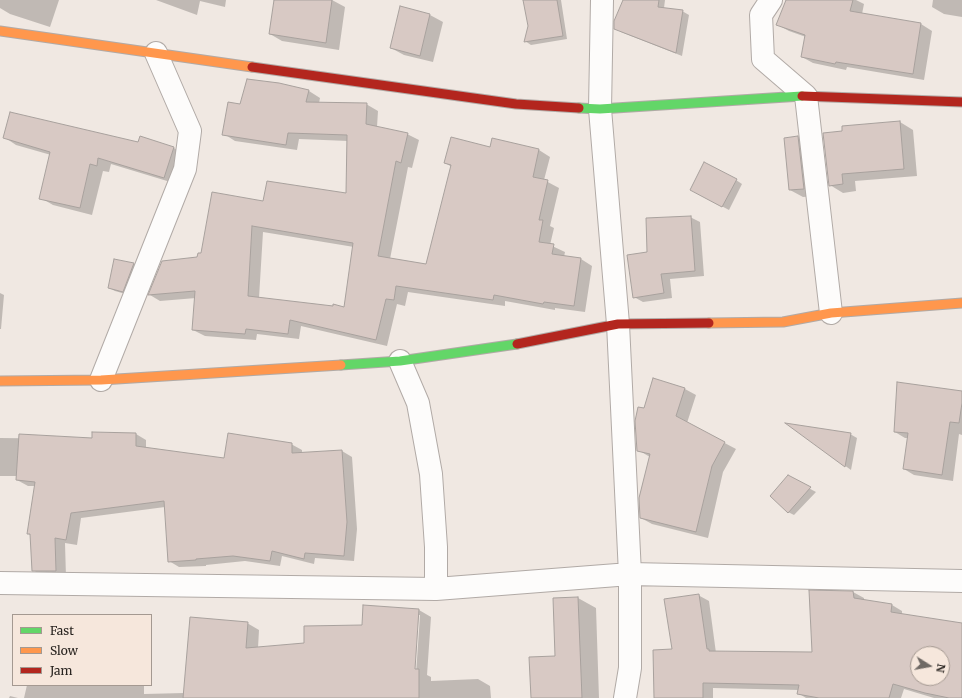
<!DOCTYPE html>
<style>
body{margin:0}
#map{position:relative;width:962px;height:698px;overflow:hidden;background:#f0e8e2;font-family:Merriweather,serif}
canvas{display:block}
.legend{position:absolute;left:12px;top:614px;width:140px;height:72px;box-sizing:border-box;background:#f6e7dc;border:1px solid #a49991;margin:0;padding:5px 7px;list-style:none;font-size:12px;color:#292420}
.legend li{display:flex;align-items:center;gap:8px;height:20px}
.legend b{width:20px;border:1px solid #a49991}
.north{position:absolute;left:910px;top:646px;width:40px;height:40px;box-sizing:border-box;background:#f6e7dc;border:1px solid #a49991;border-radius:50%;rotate:101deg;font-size:11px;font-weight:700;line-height:16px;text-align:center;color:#292420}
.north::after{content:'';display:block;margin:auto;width:14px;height:18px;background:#6f6964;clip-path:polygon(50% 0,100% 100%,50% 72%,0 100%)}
</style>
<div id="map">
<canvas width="962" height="698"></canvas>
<ul class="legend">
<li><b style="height:5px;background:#63d668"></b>Fast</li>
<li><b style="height:5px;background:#ff974d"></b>Slow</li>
<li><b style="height:5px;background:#b3261e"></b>Jam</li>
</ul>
<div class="north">N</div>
</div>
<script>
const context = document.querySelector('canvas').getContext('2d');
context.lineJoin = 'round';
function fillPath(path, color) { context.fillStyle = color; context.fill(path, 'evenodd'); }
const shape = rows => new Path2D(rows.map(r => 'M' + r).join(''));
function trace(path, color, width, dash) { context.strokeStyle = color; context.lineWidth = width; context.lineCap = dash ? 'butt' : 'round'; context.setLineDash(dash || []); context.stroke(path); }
fillPath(shape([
 [0,0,59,0,50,27,10,14,0,8],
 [156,0,226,0,225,7,200,1,197,15],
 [275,0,332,0,345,7,339,50,282,41,270,34],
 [524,0,561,0,567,39,531,45,525,41,529,26],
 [623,0,665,0,664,8,682,11,689,15,682,56,621,32],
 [787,0,856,0,864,4,862,14,921,24,932,31,924,80,847,67,846,70,813,63,802,57,806,37,789,31,778,25],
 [933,0,962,0,962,17,944,14,932,7],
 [401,7,430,15,443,22,433,62,404,55,391,48],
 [309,91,320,98,319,103,366,104,378,111,377,127,407,134,419,140,412,168,408,167,390,259,427,266,452,167,445,163,491,148,539,150,550,157,544,180,559,188,550,226,554,228,550,245,565,252,564,257,581,259,592,266,585,312,555,308,555,310,505,301,505,306,408,292,405,306,397,304,387,346,301,326,299,339,257,334,256,340,205,336,193,330,196,298,160,301,150,295,198,258,264,202,347,195,348,141,299,139,297,150,235,141,224,134,241,105],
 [263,232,354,247,344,308,259,298],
 [900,122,913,130,917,176,855,181,856,191,843,193,830,185,824,134],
 [4,137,138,143,174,148,186,155,177,184,111,164,109,172,103,171,92,215,53,205,41,198,51,155,16,145],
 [798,137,811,145,816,196,803,197,790,190],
 [736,180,742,184,729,210,697,193],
 [690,217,700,222,704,276,670,279,672,298,643,302,634,297,648,253],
 [115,260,134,264,140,268,129,295,115,291,109,288],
 [0,293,4,295,1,329,0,329],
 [685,389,696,395,687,423,736,449,723,472,708,538,652,524,641,518,650,457,638,450,644,410],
 [962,392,962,435,959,434,953,481,914,475,904,469,909,438,905,438,895,432],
 [789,425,850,434,857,438,851,470],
 [93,433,136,434,146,440,146,449,225,459,291,444,302,450,302,453,342,451,352,457,357,529,354,561,315,558,314,564,282,556,280,566,245,561,206,565,206,566,179,567,169,561,165,507,81,518,77,545,65,543,66,577,43,576,33,570,31,535,28,534,35,486,28,486,17,480,18,476,0,476,0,438,93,439],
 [788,477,816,492,794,515,788,512],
 [853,592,864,598,864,600,892,605,902,611,902,615,962,624,962,698,934,698,904,689,901,698,806,698,798,693,799,690,713,688,713,698,655,698,673,650,698,595,709,601,716,653,813,653],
 [918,654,942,654,942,678,918,678],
 [578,598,596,608,599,698,532,698,556,657],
 [419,610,431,617,427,675,431,677,431,681,478,679,490,686,491,698,24,698,27,685,144,685,144,694,184,693,247,623,259,630,258,648,305,644,363,626],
 [418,615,420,615,416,674,414,674],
 [10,696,18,698,9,698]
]), '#0003');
const building = shape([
 [274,0,332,0,326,43,269,34,274,0],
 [523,0,557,0,563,36,524,42,528,26,523,0],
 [623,0,659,0,658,7,683,10,676,53,614,29,614,21,623,0],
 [786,0,853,0,850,11,921,23,913,74,836,62,835,64,801,57,805,35,776,25,786,0],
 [400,6,430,14,420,56,390,48,400,6],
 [247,79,279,83,309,90,306,102,367,103,366,124,408,133,401,163,396,161,378,256,426,264,451,165,444,163,451,137,490,147,492,138,539,149,533,177,548,180,539,220,543,220,539,242,554,244,552,254,581,258,574,306,544,302,543,304,494,295,493,300,396,286,394,300,386,299,376,340,290,320,288,334,246,329,245,334,192,330,195,291,148,295,162,261,197,257,198,253,201,253,212,192,263,201,267,181,346,193,347,135,288,133,286,145,222,135,228,102,240,104,247,79],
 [252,226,353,243,344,307,333,304,333,306,248,296,252,226],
 [10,112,138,142,140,136,174,147,164,178,98,158,97,166,90,164,80,208,39,199,50,152,3,138,10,112],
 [900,121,904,169,842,174,843,184,829,186,823,133,842,131,842,126,900,121],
 [798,136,804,189,789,190,784,138,798,136],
 [704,162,737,179,722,207,690,190,704,162],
 [691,216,695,271,661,274,664,293,633,298,627,255,647,252,646,218,691,216],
 [114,259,134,263,123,292,108,288,114,259],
 [653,378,685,388,676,416,725,442,712,466,696,532,640,518,639,498,650,454,637,451,635,421,638,407,644,408,653,378],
 [897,382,962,391,962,403,959,423,950,422,942,475,903,469,908,433,894,432,897,382],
 [785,423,851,433,845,467,785,423],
 [92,432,136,433,136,446,224,458,228,433,292,443,292,453,342,450,347,522,344,556,305,553,304,559,272,551,270,561,233,556,196,559,196,560,168,562,164,501,71,513,66,540,55,538,56,571,32,571,30,534,27,534,35,482,16,480,19,434,92,438,92,432],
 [788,475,811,487,788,513,770,496,788,475],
 [809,590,853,591,854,598,892,604,891,612,962,623,962,698,949,698,925,693,893,684,889,698,819,698,797,694,799,685,703,683,703,698,654,698,653,650,672,649,664,599,699,594,707,649,709,649,709,651,812,652,809,590],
 [918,654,942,654,942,678,918,678,918,654],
 [578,597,582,698,531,698,529,657,555,656,553,598,578,597],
 [363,605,419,609,415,669,419,669,419,698,183,698,190,617,248,622,246,648,304,643,304,626,362,625,363,605]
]);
fillPath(building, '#d8c9c4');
trace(building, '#a8a19d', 1);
const street = shape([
 [602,0,600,109,618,324,630,574,630,668,625,698],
 [771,0,761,15,763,59,806,96,831,313],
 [400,361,418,403,431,474,436,547,436,589],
 [101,380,185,169,190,131,156,53],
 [0,583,436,589,630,574,962,581]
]);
const fast = shape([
 [579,108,600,109,802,96],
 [341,365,400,361,517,344]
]);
const slow = shape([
 [0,31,252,67],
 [709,323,783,322,831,313,962,303],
 [0,381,101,380,341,365]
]);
const jam = shape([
 [252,67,516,104,579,108],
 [802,96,962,102],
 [517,344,618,324,709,323]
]);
trace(street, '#b1aaa6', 24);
trace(fast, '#b1aaa6', 11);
trace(slow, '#b1aaa6', 11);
trace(jam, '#b1aaa6', 11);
trace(street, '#fdfcfb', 22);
trace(fast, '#63d668', 9);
trace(slow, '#ff974d', 9);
trace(jam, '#b3261e', 9);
</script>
